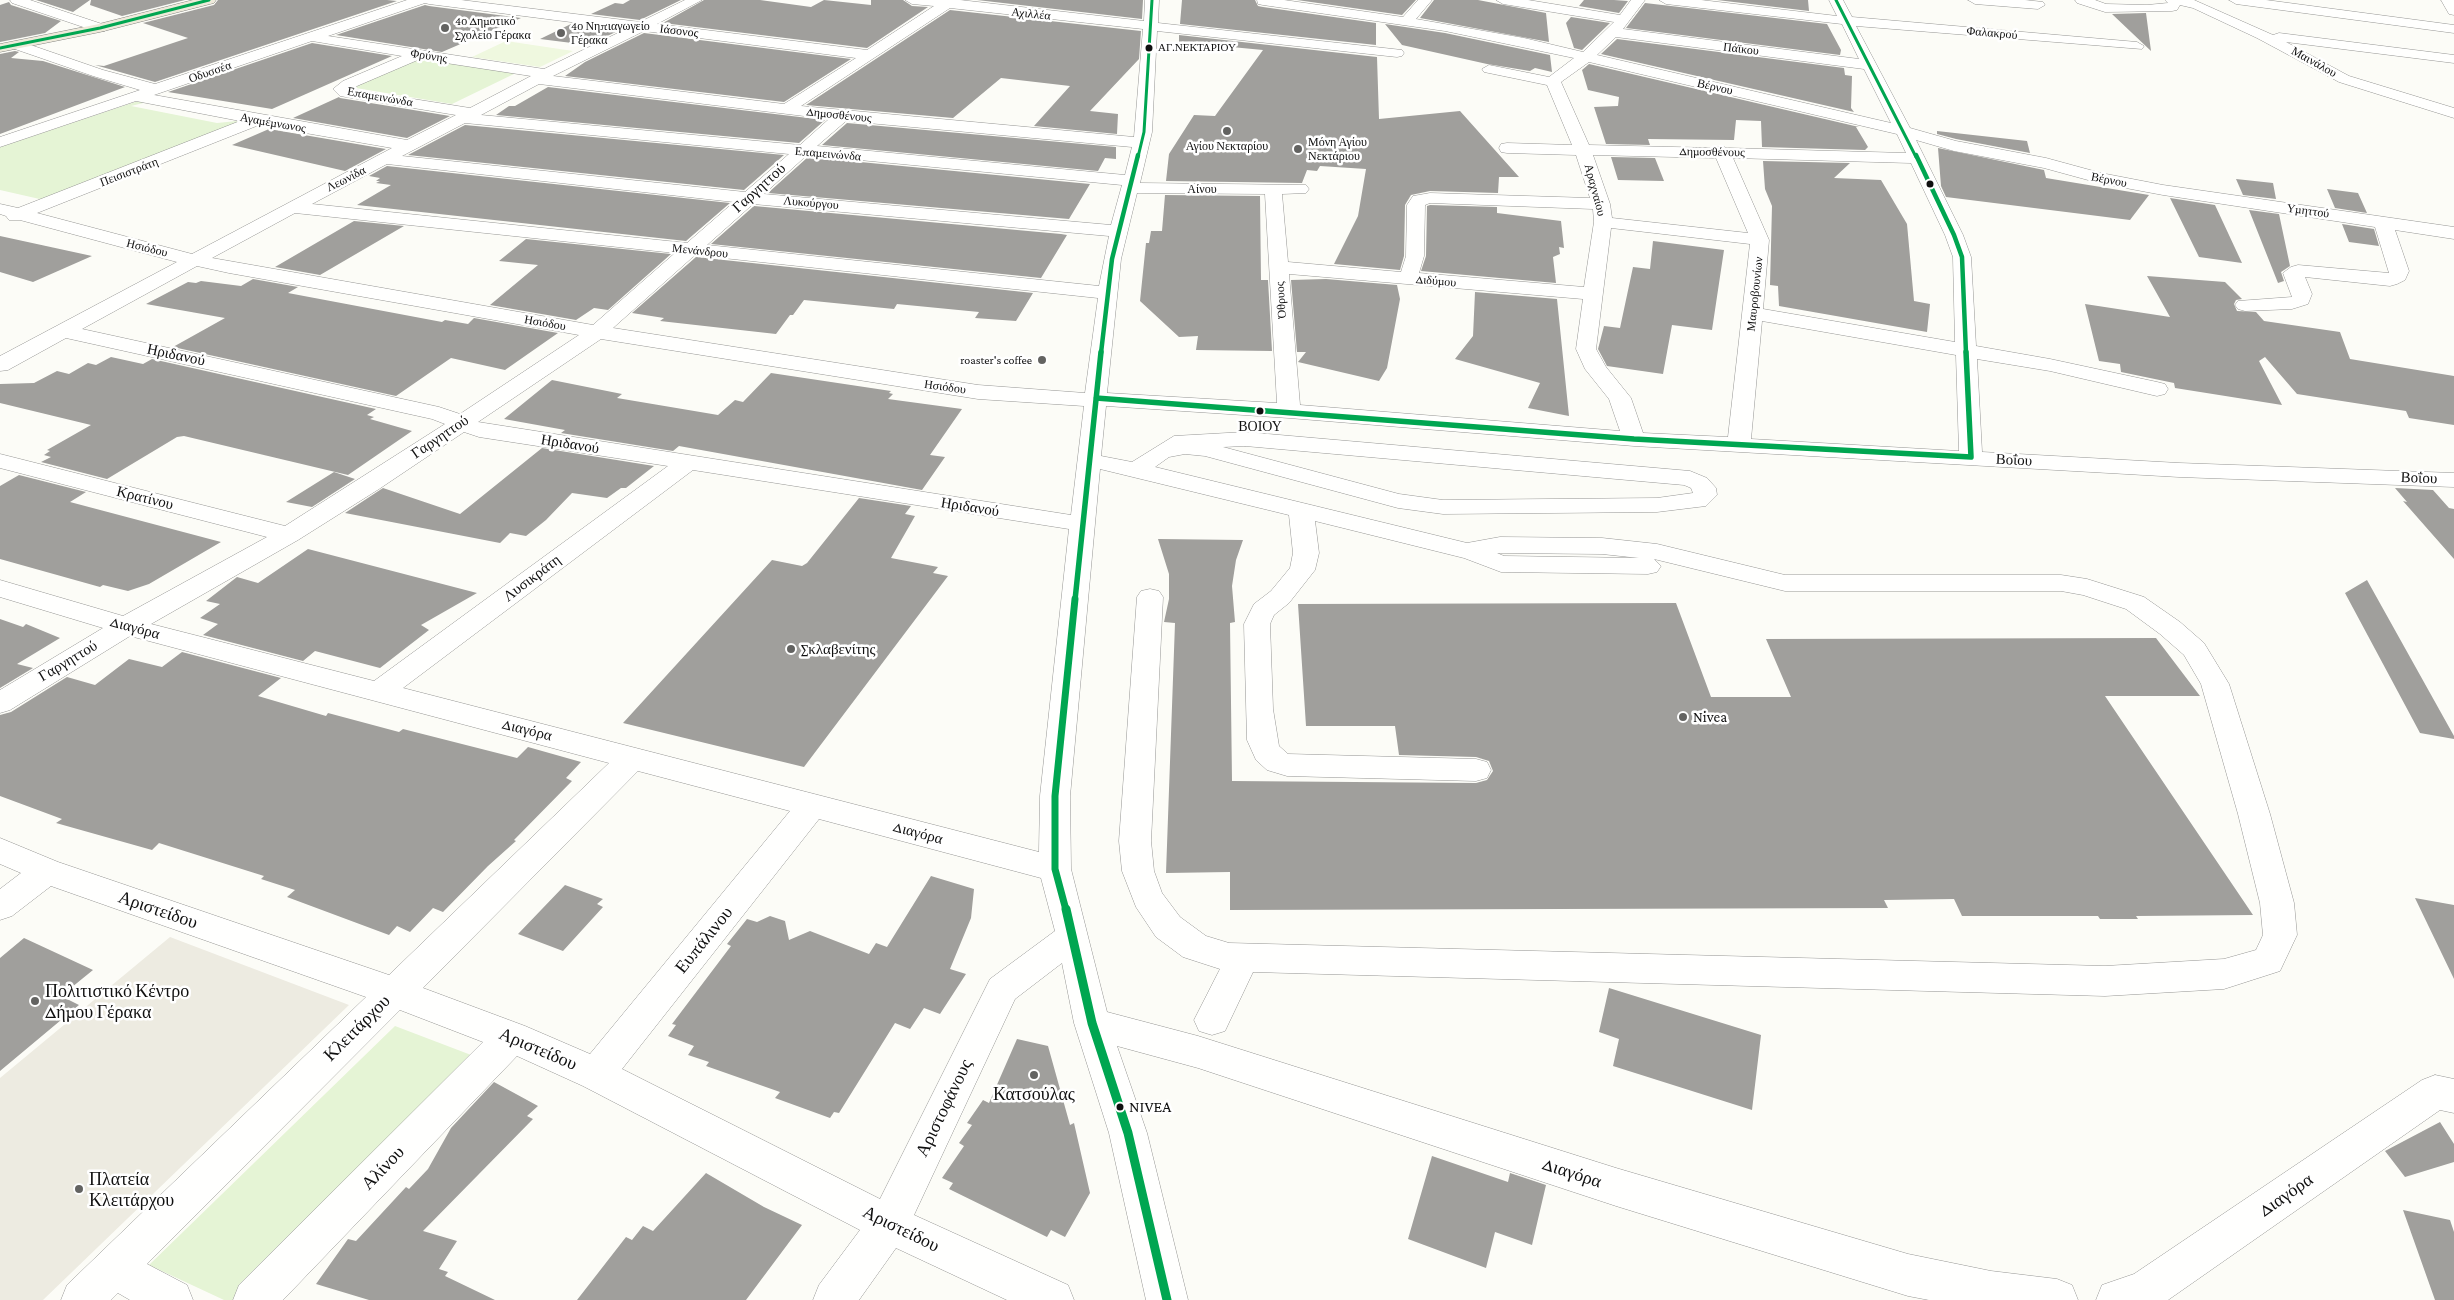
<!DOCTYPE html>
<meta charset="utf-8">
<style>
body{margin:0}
canvas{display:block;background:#fcfcf7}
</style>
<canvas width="2454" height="1300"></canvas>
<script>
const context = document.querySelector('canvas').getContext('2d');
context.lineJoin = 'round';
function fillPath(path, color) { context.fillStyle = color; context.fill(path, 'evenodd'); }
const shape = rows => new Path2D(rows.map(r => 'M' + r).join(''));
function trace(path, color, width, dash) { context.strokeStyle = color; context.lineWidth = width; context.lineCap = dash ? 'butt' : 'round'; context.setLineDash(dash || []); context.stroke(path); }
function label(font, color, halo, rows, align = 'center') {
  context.font = font + ' "Crimson Pro",serif'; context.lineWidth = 5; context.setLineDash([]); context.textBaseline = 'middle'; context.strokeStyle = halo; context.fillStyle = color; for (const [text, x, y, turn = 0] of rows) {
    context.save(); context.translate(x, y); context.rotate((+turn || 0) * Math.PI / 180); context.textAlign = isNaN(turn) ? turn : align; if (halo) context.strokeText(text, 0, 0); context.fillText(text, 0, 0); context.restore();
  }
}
fillPath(shape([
 [430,59,518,72,452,104,350,87,411,61],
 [138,101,147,102,131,106,217,123,247,120,44,200,0,190,0,147],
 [395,1026,479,1058,241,1300,224,1300,149,1265]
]), '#e5f4d5');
fillPath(shape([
 [506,41,573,51,540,67,472,57]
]), '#eff8df');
fillPath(shape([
 [170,937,349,1005,43,1300,0,1300,0,1078]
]), '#edebe1');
fillPath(shape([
 [36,0,90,0,73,12],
 [91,0,185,0,122,16,90,5],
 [218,0,387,0,397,1,155,82,95,65,104,66,188,38,143,23,214,5],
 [630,0,681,0,640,20,591,14,615,3,623,4],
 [704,0,760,0,811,7,824,0,871,5,871,0,903,0,912,6,928,7,867,48,663,23],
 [977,0,1143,0,1142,19],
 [1182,0,1255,0,1258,6,1263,7,1376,23,1376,45,1180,24],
 [1297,0,1416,0,1402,15],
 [1434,0,1478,0,1546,13,1549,42,1420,18],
 [1584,0,1614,0,1628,1,1619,13,1579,6],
 [1717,0,1808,0,1809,11],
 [9,2,11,5,61,21,45,33,0,42,0,5],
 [1645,3,1827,24,1841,50,1840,55,1626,28],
 [425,5,429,6,521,18,442,52,336,35],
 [950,10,1141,31,1139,59,1090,111,1118,114,1117,134,1034,126,1070,86,1001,78,953,118,806,105],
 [2146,13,2151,51,2112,14],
 [1571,17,1610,23,1582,50,1574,48,1566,23],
 [571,24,620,30,588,45,540,39],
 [1385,24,1445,33,1550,55,1552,72,1535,68,1530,71,1487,64,1402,45],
 [644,33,851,59,784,102,565,76,585,62],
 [1179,35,1377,57,1379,119,1460,111,1519,177,1499,177,1498,193,1430,191,1411,195,1405,205,1404,256,1400,270,1334,264,1358,216,1366,169,1320,166,1317,171,1307,170,1302,183,1166,181,1169,154,1194,115,1215,116,1263,50,1179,42],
 [1617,39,1844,68,1845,75,1852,76,1851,108,1854,112,1601,54],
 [312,43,392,56,272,109,168,92],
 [15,51,19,52,11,58,43,61,125,87,0,134,0,54],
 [1589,64,1859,127,1856,127,1868,147,1865,150,1762,147,1761,121,1736,120,1734,140,1648,139,1650,145,1606,144,1594,107,1618,106,1619,97,1588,90,1582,70],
 [548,87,825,120,799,143,496,115,509,106,515,106],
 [339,97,340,98,450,116,407,138,293,118],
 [847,123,1116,147,1116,159,1105,158,1098,171,822,145],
 [465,125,784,155,744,190,408,155],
 [269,129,386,149,345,171,232,145],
 [1937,131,2027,141,2030,153,1956,139,1937,134],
 [1938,148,2044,170,2046,178,2149,195,2130,220,1946,197,1941,186],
 [808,157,1090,184,1069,219,768,193],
 [1611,157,1655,158,1664,181,1618,180],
 [1763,161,1850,163,1834,178,1881,180,1907,224,1914,301,1930,304,1927,332,1779,306,1778,286,1770,285,1772,206,1765,189],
 [387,166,730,203,686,241,357,205,391,185,376,183,380,181,376,181,380,178,369,176],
 [2236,179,2273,183,2276,199,2243,195],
 [2327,189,2358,193,2367,213,2335,208],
 [1165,195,1260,196,1261,280,1268,280,1272,351,1196,350,1198,336,1179,337,1140,301,1146,243,1149,243,1151,231,1162,231],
 [2170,198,2215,205,2242,263,2199,257],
 [1430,205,1497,207,1497,213,1561,221,1564,248,1559,247,1560,254,1553,257,1556,283,1421,271,1426,256,1427,206],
 [754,206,1061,234,1067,235,1041,278,711,244],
 [2249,210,2279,214,2290,266,2281,272,2284,281,2278,283],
 [354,221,404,226,320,275,275,267],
 [2342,224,2374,229,2379,246,2349,242],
 [0,236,92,256,33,282,0,272],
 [526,239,671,254,608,310,594,308,576,320,490,305,538,265,499,261],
 [1653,241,1724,250,1712,330,1672,325,1663,374,1607,366,1598,349,1604,326,1620,328,1633,267,1650,269],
 [696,257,1033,293,1016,321,975,318,979,312,897,304,894,309,804,300,793,315,790,315,776,334,660,321,664,318,632,313],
 [2147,276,2225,282,2242,299,2236,300,2234,304,2237,311,2256,312,2264,321,2340,332,2350,359,2454,376,2454,425,2409,418,2406,411,2297,394,2265,357,2259,361,2282,405,2175,388,2174,383,2121,372,2120,364,2099,361,2085,304,2170,317],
 [253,279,298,287,288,293,442,322,445,320,468,324,474,318,558,333,505,370,451,358,396,396,173,347,225,318,146,304,188,282,196,283,201,281,241,286],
 [1326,279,1397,285,1400,299,1387,368,1379,381,1298,362,1306,352,1297,352,1291,280],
 [1475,292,1557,299,1569,416,1528,408,1540,383,1455,359,1473,336],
 [111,357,143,364,152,359,376,409,367,415,374,417,370,419,412,431,348,475,184,436,177,437,107,479,41,462,51,457,44,455,50,451,47,450,91,425,0,403,0,384,34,383,57,371,69,374,88,363,96,365],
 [771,373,891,391,889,393,893,394,888,399,962,409,930,455,945,457,922,490,679,446,673,451,561,433,565,430,504,419,552,380,622,394,617,398,718,415,735,400,743,402],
 [542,448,654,466,626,488,621,488,607,498,572,493,546,520,526,536,510,533,500,543,345,513,383,488,460,514],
 [334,472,355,479,312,507,286,502],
 [19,475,86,492,70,502,221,542,149,584,128,591,103,585,100,587,0,559,0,486],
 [2395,488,2433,490,2449,508,2454,509,2454,559,2403,501,2407,502],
 [859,498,911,506,905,514,915,516,891,558,938,567,933,573,948,576,804,767,623,723,772,560,802,566,807,563],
 [1158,539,1243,540,1236,560,1232,586,1235,622,1230,623,1232,781,1476,783,1487,780,1493,771,1489,761,1476,757,1399,755,1395,726,1306,726,1298,604,1676,603,1711,697,1791,697,1766,639,2156,638,2200,696,2105,696,2253,915,2136,916,2138,919,2100,919,2098,916,1962,916,1954,899,1884,900,1888,908,1230,910,1230,872,1166,873,1175,623,1164,622,1169,599,1169,574],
 [308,549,477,593,421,625,429,630,380,668,315,651,303,661,203,635,218,624,200,618,220,604,206,601,237,577,258,583],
 [2367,580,2454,736,2454,739,2420,733,2345,593],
 [0,619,23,627,26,624,60,638,17,664,33,668,0,688],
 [182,652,281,678,258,696,326,716,328,713,399,732,403,729,517,758,528,747,581,762,566,778,572,781,514,840,516,841,488,866,443,912,433,908,410,932,397,926,389,935,287,897,295,890,261,879,264,876,159,843,152,850,56,823,62,819,0,796,0,715,11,712,67,677,95,685,129,659,162,667],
 [931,876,974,889,971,918,950,969,966,974,940,1014,924,1008,910,1029,895,1023,839,1113,834,1112,830,1118,775,1098,780,1092,706,1066,709,1062,688,1055,694,1046,668,1036,676,1025,672,1024,731,946,727,944,747,919,757,922,770,916,785,921,789,940,810,931,869,954,876,943,887,947],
 [565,885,603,899,597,904,603,907,563,951,518,934],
 [2415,898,2454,905,2454,979],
 [24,938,93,970,61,996,79,1005,0,1071,0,958],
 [1609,988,1761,1035,1752,1110,1613,1066,1619,1039,1599,1032],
 [1017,1039,1048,1046,1070,1125,1074,1123,1090,1193,1065,1237,1051,1230,1047,1237,1000,1214,949,1189,953,1183,942,1178,964,1146,959,1143,972,1125,967,1123,983,1100,989,1103],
 [494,1082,538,1106,527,1116,533,1119,423,1231,457,1241,439,1269,448,1272,445,1276,495,1300,369,1300,316,1284,348,1239,356,1241,406,1187,409,1189,428,1169,451,1128],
 [2440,1122,2454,1144,2454,1162,2405,1177,2385,1151],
 [1432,1156,1508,1182,1510,1173,1546,1185,1532,1245,1495,1232,1486,1268,1408,1239],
 [706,1173,764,1207,802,1225,746,1300,577,1300,626,1237,632,1240,643,1226,653,1231],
 [2403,1210,2450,1220,2454,1232,2454,1300,2435,1300]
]), '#a09f9c');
const minor = shape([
 [10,0,30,0,105,25,107,28,105,31,95,31,12,3,10,0],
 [407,0,461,0,640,22,685,0,702,0,657,24,867,50,934,6,912,4,905,0,960,0,1144,21,1145,0,1159,0,1158,23,1402,50,1404,53,1402,56,1397,57,1157,31,1152,132,1140,183,1306,185,1309,189,1306,193,1282,194,1288,262,1401,272,1406,256,1407,205,1413,196,1419,195,1430,193,1590,198,1576,155,1507,153,1501,152,1499,148,1501,144,1507,143,1572,145,1547,85,1484,72,1482,69,1489,65,1549,77,1574,58,1445,31,1263,5,1258,4,1257,0,1284,0,1403,17,1418,0,1432,0,1416,19,1524,38,1583,52,1614,22,1503,4,1496,0,1528,0,1620,15,1631,0,1645,0,1623,29,1859,59,1842,24,1666,4,1659,0,1701,0,1837,16,1829,0,1843,0,1852,17,2137,42,2144,46,2142,49,1856,26,1910,128,1956,141,2046,158,2101,173,2163,185,2454,227,2454,239,2395,230,2409,271,2405,280,2397,284,2390,286,2305,277,2312,294,2308,304,2292,309,2245,311,2238,309,2235,305,2238,301,2292,297,2283,273,2291,267,2298,265,2389,273,2375,227,2163,195,2099,183,2044,168,1954,151,1916,140,1963,235,1971,257,1976,346,2050,359,2157,382,2165,384,2168,389,2165,394,2157,396,2050,371,1977,359,1982,452,2179,463,2454,473,2454,487,2179,477,1634,446,1289,418,1106,406,1101,456,1132,462,1174,436,1245,432,1690,471,1707,478,1716,488,1717,495,1706,506,1657,512,1443,514,1398,508,1205,456,1185,454,1169,457,1155,467,1467,543,1500,537,1602,538,1657,544,1785,575,2061,575,2087,579,2144,597,2180,622,2204,643,2229,684,2270,814,2294,903,2297,935,2280,971,2224,989,2105,996,1253,972,1225,1031,1212,1035,1199,1031,1194,1020,1220,969,1183,957,1156,937,1136,907,1122,871,1119,841,1137,597,1141,591,1150,589,1159,591,1163,597,1151,841,1154,871,1162,893,1180,917,1206,936,1229,943,2105,966,2224,959,2256,950,2263,935,2260,903,2238,814,2201,684,2184,655,2160,634,2126,609,2083,595,2061,591,1785,591,1654,559,1661,566,1657,572,1648,574,1501,572,1464,558,1315,521,1319,553,1315,570,1289,603,1274,615,1270,624,1273,709,1279,746,1288,754,1476,759,1487,762,1491,770,1487,778,1476,781,1287,776,1267,770,1256,760,1247,740,1244,624,1254,604,1271,591,1290,568,1293,553,1289,515,1100,469,1070,796,1071,869,1107,1012,1198,1036,1616,1168,1908,1254,1991,1271,2057,1279,2072,1285,2078,1300,1929,1300,1908,1296,1616,1206,1198,1068,1117,1046,1147,1133,1188,1300,1146,1300,1109,1133,1074,1023,1062,963,1015,999,914,1215,1068,1285,1074,1300,1007,1300,896,1248,859,1300,813,1300,819,1285,860,1230,583,1086,517,1056,283,1300,233,1300,239,1285,483,1042,400,1010,147,1264,187,1285,193,1300,130,1300,118,1293,111,1300,61,1300,67,1285,366,997,51,886,12,916,0,920,0,889,21,873,0,864,0,838,58,862,389,975,609,763,130,636,10,710,0,713,0,690,103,628,0,597,0,580,123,616,267,537,0,468,0,454,285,526,445,424,432,419,66,338,8,370,0,371,0,356,177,262,20,220,9,220,6,216,0,214,0,204,18,208,240,121,136,101,0,147,0,137,140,90,93,76,12,48,10,45,17,41,22,42,103,70,155,84,407,0],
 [425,3,429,4,626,29,544,69,328,36,425,3],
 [950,8,1143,29,1134,137,801,106,950,8],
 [644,31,856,58,784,104,553,76,644,31],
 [1616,37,1864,69,1891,123,1597,55,1616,37],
 [312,41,402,56,343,81,333,89,340,96,456,115,407,140,154,95,312,41],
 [420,59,531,76,470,108,350,89,420,59],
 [1589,62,1897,134,1906,153,1727,148,1721,146,1715,148,1589,145,1561,82,1589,62],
 [539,84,829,119,800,145,481,115,539,84],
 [846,121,1132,147,1125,175,817,146,846,121],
 [465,123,789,154,745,192,402,156,465,123],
 [259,125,392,148,192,254,37,213,259,125],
 [807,155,1122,185,1111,225,764,194,807,155],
 [1593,155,1716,158,1748,233,1612,218,1610,204,1593,155],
 [1733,158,1911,163,1945,235,1953,257,1955,342,1763,309,1769,240,1733,158],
 [387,164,734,202,687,243,312,204,387,164],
 [1137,193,1265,194,1277,403,1107,393,1121,259,1137,193],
 [1430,203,1593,209,1594,222,1584,287,1419,273,1424,256,1425,205,1430,203],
 [753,204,1109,236,1099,286,707,245,753,204],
 [295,213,675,253,593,325,212,258,295,213],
 [1611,228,1750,244,1728,437,1643,433,1631,398,1606,367,1596,349,1611,228],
 [695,255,1098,298,1085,393,978,385,613,328,695,255],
 [197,266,229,273,579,335,460,414,439,407,82,329,197,266],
 [1289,274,1583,299,1576,349,1585,369,1609,399,1620,431,1300,405,1289,274],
 [1762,321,1956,355,1959,451,1751,439,1762,321],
 [601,339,978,399,1084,406,1071,515,478,422,601,339],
 [464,432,479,437,668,466,374,681,151,624,298,540,379,489,464,432],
 [1245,446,1684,485,1691,488,1693,493,1657,498,1443,500,1399,494,1223,447,1245,446],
 [693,470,1069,529,1040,796,1039,852,403,688,693,470],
 [1497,553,1602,554,1639,558,1504,556,1497,553],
 [638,771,790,811,590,1054,525,1026,423,988,638,771],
 [819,819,1041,878,1055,931,990,979,880,1199,622,1069,819,819],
 [1968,0,2025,0,2043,2,2045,5,2038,9,1975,4,1968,0],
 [2075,0,2095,0,2106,4,2147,5,2168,3,2165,0,2194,0,2273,35,2279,33,2454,55,2454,63,2286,42,2349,76,2454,108,2454,118,2339,82,2257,38,2193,8,2180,5,2177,10,2172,11,2105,12,2077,3,2075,0],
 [2229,0,2266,0,2454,25,2454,33,2236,4,2229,0],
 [2441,0,2454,0,2454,15,2449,14,2441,0],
 [2435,1075,2454,1079,2454,1113,2440,1110,2168,1300,2096,1300,2102,1285,2134,1274,2422,1080,2435,1075]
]);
const major = shape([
 [193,0,216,0,214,3,100,32,0,52,0,44,99,24,193,0]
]);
trace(minor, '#969694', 1);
trace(major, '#848481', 1);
fillPath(minor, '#fffffe');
fillPath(major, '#eeeada');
trace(shape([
 [1836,0,1916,157],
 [0,48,100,28,209,0],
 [1138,157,1144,132,1152,0]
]), '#00a651', 3);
trace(shape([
 [1916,155,1954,235,1962,257,1966,353],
 [1101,353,1112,259,1138,155]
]), '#00a651', 4.5);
trace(shape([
 [1096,398,1634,439,1971,457,1966,352],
 [1075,600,1101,352]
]), '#00a651', 5.5);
trace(shape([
 [1066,910,1055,869,1055,796,1075,599]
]), '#00a651', 7);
trace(shape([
 [1066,909,1092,1023,1128,1133,1167,1300]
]), '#00a651', 9);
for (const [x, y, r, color] of [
 [445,28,5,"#636361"],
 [561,33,5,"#636361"],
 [1149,48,4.5,"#101010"],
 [1227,131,5,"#636361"],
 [1298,149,5,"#636361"],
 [1930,184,4.5,"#101010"],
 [1042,360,5,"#636361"],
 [1260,411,4.5,"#101010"],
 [791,649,5,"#636361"],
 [1683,717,5,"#636361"],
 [35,1001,5,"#636361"],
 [1034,1075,5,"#636361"],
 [1120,1107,4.5,"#101010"],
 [79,1189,5,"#636361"]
]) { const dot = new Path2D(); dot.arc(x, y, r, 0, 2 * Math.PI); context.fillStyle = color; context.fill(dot); trace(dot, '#fff', 2); }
label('11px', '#101010', '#fff', [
 ["ΑΓ.ΝΕΚΤΑΡΙΟΥ",1158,48]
], 'left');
label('12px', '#101010', '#fff', [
 ["Αχιλλέα",1031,14,6],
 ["Ιάσονος",679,31,7],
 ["Φαλακρού",1992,33,5],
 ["Πάϊκου",1741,49,7],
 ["Φρύνης",429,56,9],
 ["Μαινάλου",2314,62,29],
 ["Οδυσσέα",210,72,-19],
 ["Βέρνου",1715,87,13],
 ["Επαμεινώνδα",380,97,10],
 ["Δημοσθένους",839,115,6],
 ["Αγαμέμνωνος",273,123,10],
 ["Δημοσθένους",1712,152,1],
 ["Επαμεινώνδα",828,154,5],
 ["Πεισιστράτη",129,172,-21],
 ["Λεωνίδα",346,179,-27],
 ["Βέρνου",2109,180,11],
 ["Αίνου",1202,189],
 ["Αραχναίου",1595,190,75],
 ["Λυκούργου",811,203,5],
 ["Υμηττού",2308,211,8],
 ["Ησιόδου",147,248,14],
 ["Μενάνδρου",700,251,6],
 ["Διδύμου",1436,281,5],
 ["Μαυροβουνίων",1755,294,-84],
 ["Όθρυος",1281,300,-94],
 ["Ησιόδου",545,323,10],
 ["Ησιόδου",945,387,8]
]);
label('12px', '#101010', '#fff', [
 ["4ο Δημοτικό",455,21],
 ["Σχολείο Γέρακα",455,35],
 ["4ο Νηπιαγωγείο",571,26],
 ["Γέρακα",571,40],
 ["Μόνη Αγίου",1308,142],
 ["Νεκτάριου",1308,156],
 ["Αγίου Νεκταρίου",1227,146,"center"],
 ["roaster's coffee",1032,360,"right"]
], 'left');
label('14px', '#101010', '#fff', [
 ["ΒΟΙΟΥ",1260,427]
]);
label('15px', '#101010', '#fff', [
 ["Γαργηττού",759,188,-42],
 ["Ηριδανού",176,355,12],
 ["Γαργηττού",440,437,-34],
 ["Ηριδανού",570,444,9],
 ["Βοΐου",2014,460,3],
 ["Βοΐου",2419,478,2],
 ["Κρατίνου",145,498,14],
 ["Ηριδανού",970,507,9],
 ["Λυσικράτη",532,578,-37],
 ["Διαγόρα",135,628,15],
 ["Γαργηττού",68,661,-31],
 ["Διαγόρα",527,730,14],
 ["Διαγόρα",918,833,15]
]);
label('15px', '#101010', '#fff', [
 ["Σκλαβενίτης",801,649],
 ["Nivea",1693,717]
], 'left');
label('16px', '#101010', '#fff', [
 ["NIVEA",1129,1107]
], 'left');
label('18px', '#101010', '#fff', [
 ["Αριστείδου",158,910,19],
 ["Ευπάλινου",704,940,-51],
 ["Κλειτάρχου",357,1028,-45],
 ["Αριστείδου",538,1049,23],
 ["Αριστοφάνους",944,1108,-64],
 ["Αλίνου",383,1168,-46],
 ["Διαγόρα",1572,1173,18],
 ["Διαγόρα",2286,1195,-35],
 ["Αριστείδου",901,1229,26]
]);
label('18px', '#101010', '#fff', [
 ["Πολιτιστικό Κέντρο",45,991],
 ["Δήμου Γέρακα",45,1012],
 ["Κατσούλας",1034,1094,"center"],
 ["Πλατεία",89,1179],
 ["Κλειτάρχου",89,1200]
], 'left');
</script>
